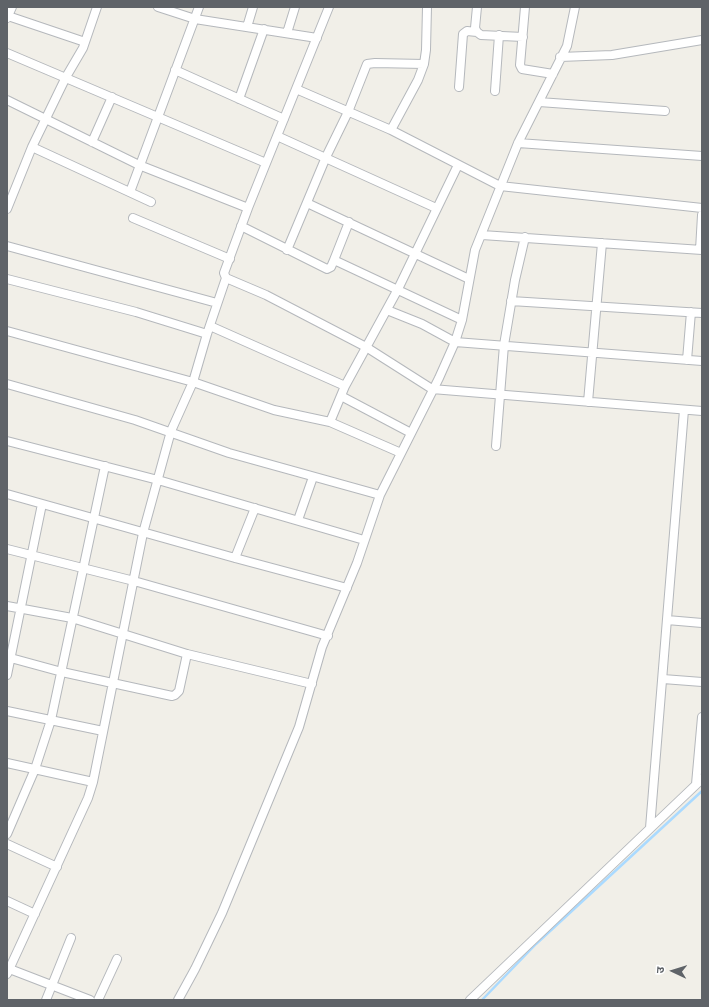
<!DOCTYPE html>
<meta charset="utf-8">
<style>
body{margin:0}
#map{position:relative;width:709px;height:1007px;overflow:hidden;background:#f1efe8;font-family:"Roboto Condensed","Noto Sans Devanagari",sans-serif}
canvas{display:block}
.frame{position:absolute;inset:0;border:8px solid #5f6368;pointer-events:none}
.north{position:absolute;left:653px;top:951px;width:40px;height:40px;-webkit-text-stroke:3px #fff;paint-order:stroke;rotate:274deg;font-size:11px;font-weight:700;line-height:16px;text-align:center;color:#5f6368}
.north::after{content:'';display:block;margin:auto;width:14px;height:18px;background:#5f6368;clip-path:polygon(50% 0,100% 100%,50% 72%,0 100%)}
</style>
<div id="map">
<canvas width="709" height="1007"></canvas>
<div class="frame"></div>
<div class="north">उ</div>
</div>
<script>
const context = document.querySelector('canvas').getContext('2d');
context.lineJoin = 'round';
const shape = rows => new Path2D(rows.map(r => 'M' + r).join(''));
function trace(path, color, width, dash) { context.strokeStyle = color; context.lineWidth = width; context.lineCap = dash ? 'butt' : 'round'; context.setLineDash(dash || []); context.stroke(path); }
trace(shape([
 [482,1000,536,944,702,791]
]), '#aadaff', 2.5);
const street = shape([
 [158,7,195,19,317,38],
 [477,7,475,28,477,32,481,35,523,37],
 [525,7,520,65,522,69,553,74],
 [8,16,85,42],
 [7,18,12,7],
 [247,27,253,7],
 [287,33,295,7],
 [7,53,266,163],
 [560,57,612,55,702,40],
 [175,70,284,119],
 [459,87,463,34,467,31,477,32],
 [296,89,391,130,500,186,702,208],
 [495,91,499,35],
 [239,99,264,29],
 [7,100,139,165,248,208],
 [539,102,665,111],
 [391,130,418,80,424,64,426,50,427,7],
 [277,136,436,208],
 [92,142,112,97],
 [518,143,702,156],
 [32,147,151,202],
 [130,192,199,7],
 [307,203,469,279],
 [7,209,32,147,66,77,83,48,97,7],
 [133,218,230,259],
 [241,226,327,269,331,267,334,260,462,320],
 [482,235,702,250],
 [7,246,217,303],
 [287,250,326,157,348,112,367,64,375,63,424,64],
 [700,250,702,215],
 [334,260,349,222],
 [226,278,266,295,366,347,432,389,702,411],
 [7,279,136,312,207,334],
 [511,301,702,313],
 [387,310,422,324,455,342,702,361],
 [210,326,345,386],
 [7,331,193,382,207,334,226,278,224,273,248,208,329,7],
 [687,360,691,312],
 [7,384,135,420,229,453,380,495],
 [341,396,411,433],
 [588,402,602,243],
 [330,422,345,386,398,289,458,165],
 [7,441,158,480,364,540],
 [496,446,504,345,515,280,525,237],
 [7,494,235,558,347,588],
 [298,520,313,477],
 [7,549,134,581,328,636],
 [235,558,255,508],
 [7,606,72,618,187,654,312,684],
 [667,620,702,623],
 [7,657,62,672,172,696,175,695,179,691,187,654],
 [7,675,42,504],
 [663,679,702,682],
 [7,711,103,731],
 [7,763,93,782],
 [696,784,702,717],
 [650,828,684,410],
 [7,834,35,769,51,720,105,466],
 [7,844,57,867],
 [7,901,35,914],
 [7,968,90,1000],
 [7,974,88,798,93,782,143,533,171,431,193,382,274,410,330,422,401,453],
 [46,1000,71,938],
 [98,1000,117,959],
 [178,1000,195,969,222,913,299,727,322,647,357,563,380,495,439,378,455,342,462,320,475,250,518,143,567,46,575,7],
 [470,1000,702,779]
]);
trace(street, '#b5b8bc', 10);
trace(street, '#fff', 8);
</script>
